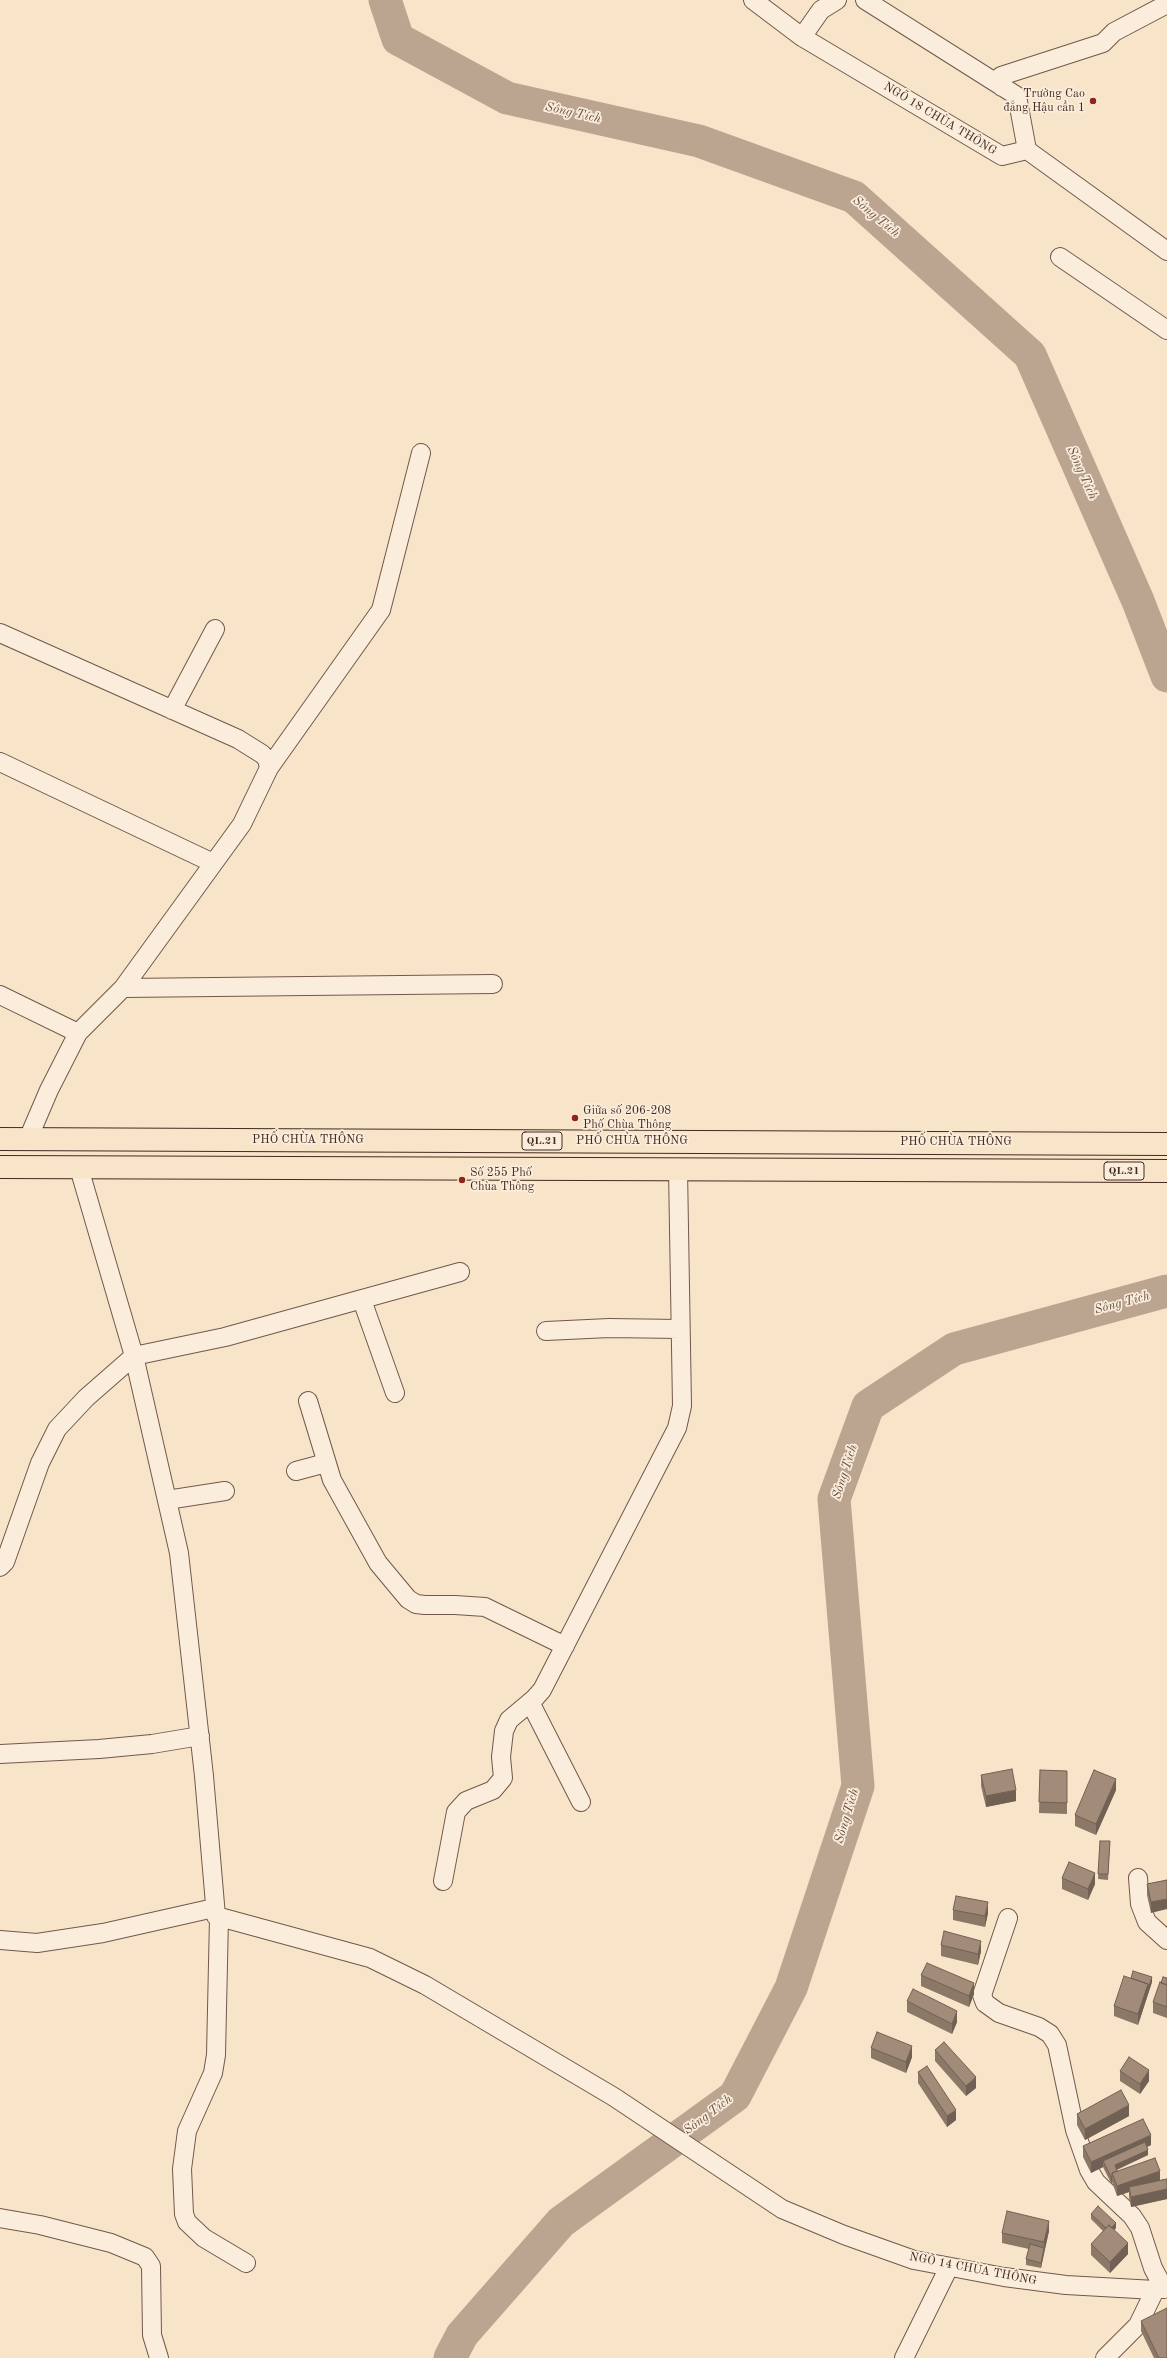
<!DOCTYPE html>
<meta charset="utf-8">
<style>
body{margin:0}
canvas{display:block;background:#f8e4c9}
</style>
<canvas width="1167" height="2358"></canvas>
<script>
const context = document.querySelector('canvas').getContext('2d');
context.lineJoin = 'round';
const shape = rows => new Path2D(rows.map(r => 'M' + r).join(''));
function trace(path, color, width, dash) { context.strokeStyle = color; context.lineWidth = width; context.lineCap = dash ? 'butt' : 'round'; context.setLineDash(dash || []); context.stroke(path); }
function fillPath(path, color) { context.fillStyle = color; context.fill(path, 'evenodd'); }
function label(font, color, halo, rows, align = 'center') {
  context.font = font + ' "Old Standard TT",serif'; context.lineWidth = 3.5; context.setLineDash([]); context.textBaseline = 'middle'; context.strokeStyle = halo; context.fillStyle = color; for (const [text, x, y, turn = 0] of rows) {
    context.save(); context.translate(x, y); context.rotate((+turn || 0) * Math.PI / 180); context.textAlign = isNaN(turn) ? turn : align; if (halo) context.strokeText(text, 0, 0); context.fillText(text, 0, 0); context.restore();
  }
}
trace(shape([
 [385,0,398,39,507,98,699,141,854,197,1030,355,1138,601,1167,676],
 [450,2358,462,2335,561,2222,735,2096,791,1988,858,1786,834,1499,868,1406,954,1349,1167,1291]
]), '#bba590', 33);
const minor = shape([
 [753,0,802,37,1002,156,1027,150,1167,251],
 [865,0,1017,96,1027,150],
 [802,37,821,10,837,0],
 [1002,87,1001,76,1103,43,1114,32,1167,4],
 [1060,257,1167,330],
 [0,633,238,739,262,754,267,759,269,768,242,824,123,988,78,1033,49,1090,28,1139],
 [172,710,215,629],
 [0,762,213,863],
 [269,768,381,610,421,453],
 [123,988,493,984],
 [0,995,78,1033],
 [79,1168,134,1356,179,1553,204,1776,216,1916,370,1958,425,1985,614,2097,782,2209,844,2235,914,2260,1004,2277,1066,2285,1155,2290,1167,2288],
 [362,1300,395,1393],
 [546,1331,609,1328,680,1329],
 [308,1401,332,1480,378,1563,408,1599,416,1604,425,1605,455,1605,485,1607,565,1646],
 [296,1471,326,1463],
 [167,1500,225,1491],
 [0,1567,5,1562,40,1463,57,1429,86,1398,134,1356,225,1337,460,1272],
 [530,1702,581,1802],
 [0,1754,99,1749,152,1744,200,1736],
 [1138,1878,1140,1904,1147,1922,1167,1940],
 [443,1881,456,1812,466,1801,493,1790,503,1778,501,1757,504,1731,509,1720,534,1699,542,1690,677,1428,682,1406,678,1169],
 [219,1918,216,2055,213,2073,187,2131,182,2169,184,2214,187,2222,204,2238,246,2263],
 [1008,1918,982,1995,985,2003,999,2013,1039,2027,1050,2034,1057,2045,1075,2130,1089,2170,1096,2182,1132,2216,1140,2228,1153,2268,1164,2289],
 [0,1940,37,1943,103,1933,214,1908],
 [0,2218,40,2225,111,2243,145,2257,151,2266,152,2335,159,2358],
 [904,2358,949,2267],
 [1105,2358,1138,2325,1155,2290]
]);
const trunk = shape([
 [0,1139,1167,1144],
 [0,1167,1167,1171]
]);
trace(minor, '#72584b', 20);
trace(trunk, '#452a21', 24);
trace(minor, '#faeddc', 18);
trace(trunk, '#f8e4c9', 22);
fillPath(shape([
 [1040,1770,1067,1771,1067,1814,1039,1813],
 [981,1775,1016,1801,986,1807,981,1786],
 [1116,1790,1096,1835,1075,1826,1075,1815],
 [1100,1841,1110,1841,1108,1880,1098,1879],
 [1062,1878,1095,1884,1088,1900,1062,1889],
 [1167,1880,1151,1913,1147,1895,1147,1884],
 [953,1910,988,1913,985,1927,953,1920],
 [941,1945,981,1951,978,1965,941,1956],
 [921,1975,974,1994,969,2007,921,1986],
 [1131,1978,1152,1982,1138,2025,1114,2016,1114,2006],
 [1167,1978,1167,2018,1153,2013,1153,2002,1161,1983],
 [907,2001,957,2022,952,2034,907,2012],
 [871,2048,912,2057,906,2073,871,2058],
 [935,2050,976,2088,966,2096,935,2061],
 [1120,2071,1149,2081,1140,2094,1120,2081],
 [918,2072,956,2120,947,2127,918,2083],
 [1077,2114,1129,2116,1085,2140,1077,2125],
 [1151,2145,1147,2147,1148,2155,1117,2170,1117,2171,1160,2180,1167,2179,1167,2199,1131,2207,1129,2198,1129,2192,1117,2196,1112,2182,1111,2183,1103,2167,1091,2173,1083,2157,1083,2146],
 [1091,2214,1116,2228,1114,2230,1128,2254,1110,2273,1091,2255,1091,2244,1103,2231,1091,2219],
 [1049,2231,1041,2268,1026,2265,1026,2259,1029,2249,1002,2243,1002,2233],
 [1141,2321,1167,2358,1154,2358,1141,2331]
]), '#8b7867');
fillPath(shape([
 [1116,1779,1116,1790,1096,1835,1096,1824],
 [1016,1790,1016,1801,986,1807,986,1796],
 [1095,1873,1095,1884,1088,1900,1088,1889],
 [1167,1899,1167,1909,1151,1913,1151,1902],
 [988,1902,988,1913,985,1927,985,1916],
 [981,1941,981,1951,978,1965,978,1954],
 [1152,1977,1152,1982,1138,2025,1138,2014,1148,1984],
 [974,1983,974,1994,969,2007,969,1996],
 [957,2011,957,2022,952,2034,952,2024],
 [912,2046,912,2057,906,2073,906,2062],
 [1149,2070,1149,2081,1140,2094,1140,2084],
 [976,2077,976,2088,966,2096,966,2086],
 [1129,2105,1129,2116,1085,2140,1085,2129],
 [956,2110,956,2120,947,2127,947,2116],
 [1151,2135,1151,2145,1105,2166,1103,2161,1103,2167,1091,2173,1091,2162],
 [1148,2150,1148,2155,1115,2170,1115,2165],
 [1160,2171,1160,2181,1129,2187,1129,2192,1117,2196,1117,2186],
 [1111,2177,1112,2177,1112,2182,1111,2183],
 [1167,2189,1167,2199,1131,2207,1131,2197],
 [1049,2221,1049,2231,1044,2253,1044,2242],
 [1116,2223,1116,2228,1109,2236,1109,2231],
 [1128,2243,1128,2254,1110,2273,1110,2262],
 [1044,2248,1044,2253,1041,2268,1041,2263]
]), '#716154');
const building = shape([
 [1012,1769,1016,1790,986,1796,981,1775,1012,1769],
 [1040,1770,1067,1771,1067,1803,1039,1802,1040,1770],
 [1094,1770,1116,1779,1096,1824,1075,1815,1094,1770],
 [1100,1841,1110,1841,1108,1874,1098,1874,1100,1841],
 [1069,1862,1095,1873,1088,1889,1062,1878,1069,1862],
 [1167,1880,1167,1899,1151,1902,1147,1884,1167,1880],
 [956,1896,988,1902,985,1916,953,1910,956,1896],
 [944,1931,981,1941,978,1954,941,1945,944,1931],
 [927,1963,974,1983,969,1996,921,1975,927,1963],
 [1133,1971,1152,1977,1148,1989,1148,1984,1131,1978,1133,1971],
 [1124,1976,1148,1984,1138,2014,1114,2006,1124,1976],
 [1163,1977,1167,1978,1167,1985,1161,1983,1163,1977],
 [1160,1982,1167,1985,1167,2007,1153,2002,1160,1982],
 [913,1989,957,2011,952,2024,907,2001,913,1989],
 [877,2032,912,2046,906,2062,871,2048,877,2032],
 [944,2042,976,2077,966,2086,935,2050,944,2042],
 [1129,2057,1149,2070,1140,2084,1120,2071,1129,2057],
 [927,2066,956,2110,947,2116,918,2072,927,2066],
 [1121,2090,1129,2105,1085,2129,1077,2114,1121,2090],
 [1143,2119,1151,2135,1091,2162,1083,2146,1143,2119],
 [1145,2142,1148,2150,1115,2165,1117,2171,1112,2173,1112,2177,1111,2177,1103,2161,1145,2142],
 [1155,2158,1160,2171,1117,2186,1112,2173,1155,2158],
 [1167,2179,1167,2189,1131,2197,1129,2187,1167,2179],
 [1098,2206,1116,2223,1111,2228,1109,2225,1106,2228,1091,2214,1098,2206],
 [1007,2211,1049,2221,1044,2242,1002,2233,1007,2211],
 [1109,2225,1128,2243,1110,2262,1091,2244,1109,2225],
 [1030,2244,1044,2248,1041,2263,1026,2259,1030,2244],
 [1167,2308,1167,2358,1159,2358,1141,2321,1167,2308]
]);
fillPath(building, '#a28b78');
trace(building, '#716154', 1);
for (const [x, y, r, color] of [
 [1093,101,4,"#8f2418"],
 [575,1118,4,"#8f2418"],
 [462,1180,4,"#8f2418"]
]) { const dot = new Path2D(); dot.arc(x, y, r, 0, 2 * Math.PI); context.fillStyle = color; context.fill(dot); trace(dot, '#faeddc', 1.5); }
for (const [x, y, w] of [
 [542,1141,40],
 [1124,1171,40]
]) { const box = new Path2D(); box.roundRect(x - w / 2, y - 9, w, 18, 3); context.fillStyle = '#faeddc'; context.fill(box); trace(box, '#452a21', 1); }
label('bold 11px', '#452a21', null, [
 ["QL.21",542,1141],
 ["QL.21",1124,1171]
]);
label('12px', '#452a21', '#faeddc', [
 ["Trường Cao",1085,94,"right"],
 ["đẳng Hậu cần 1",1085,108,"right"],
 ["Giữa số 206-208",583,1111],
 ["Phố Chùa Thông",583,1125],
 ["Số 255 Phố",470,1173],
 ["Chùa Thông",470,1187]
], 'left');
label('12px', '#452a21', '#faeddc', [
 ["NGÕ 18 CHÙA THÔNG",940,119,31],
 ["PHỐ CHÙA THÔNG",308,1140],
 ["PHỐ CHÙA THÔNG",632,1141],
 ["PHỐ CHÙA THÔNG",956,1142],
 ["NGÕ 14 CHÙA THÔNG",973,2269,11]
]);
label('italic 13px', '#684f42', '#faeddc', [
 ["Sông Tích",573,113,13],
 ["Sông Tích",876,217,40],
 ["Sông Tích",1082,473,66],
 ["Sông Tích",1122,1303,-15],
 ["Sông Tích",845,1472,-72],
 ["Sông Tích",847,1816,-73],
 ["Sông Tích",708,2115,-37]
]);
</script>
